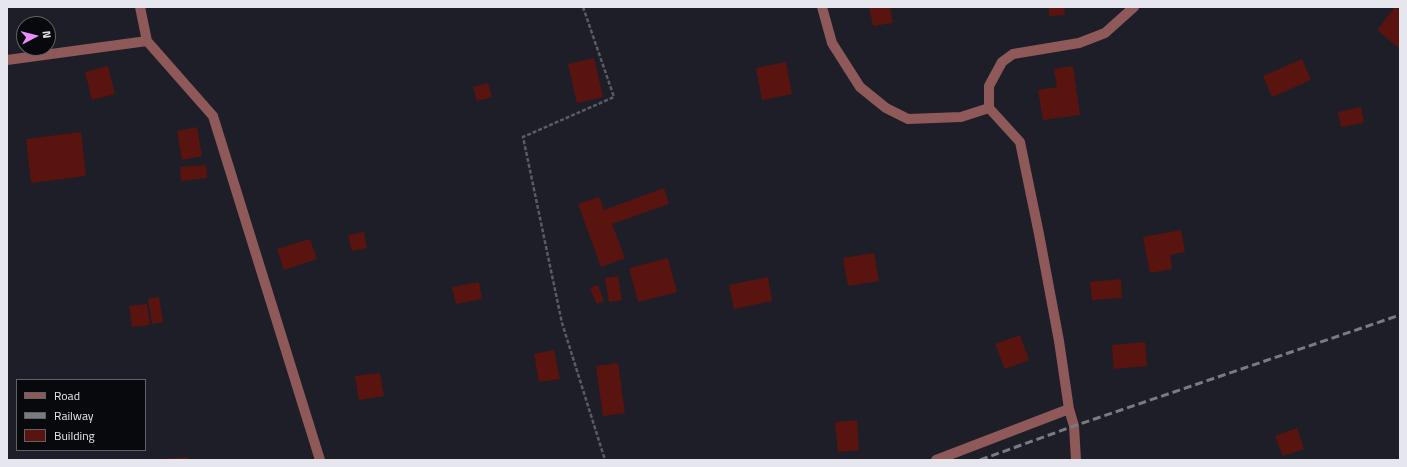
<!DOCTYPE html>
<style>
body{margin:0}
#map{position:relative;width:1407px;height:467px;overflow:hidden;background:#1d1e28;font-family:"Titillium Web",sans-serif}
canvas{display:block}
.frame{position:absolute;inset:0;border:8px solid #e6e7ee;pointer-events:none}
.legend{position:absolute;left:16px;top:379px;width:130px;height:72px;box-sizing:border-box;background:#08090d;border:1px solid #616267;margin:0;padding:5px 7px;list-style:none;font-size:12px;color:#e6e7ee}
.legend li{display:flex;align-items:center;gap:8px;height:20px}
.legend b{width:20px;border:1px solid #616267}
.north{position:absolute;left:16px;top:16px;width:40px;height:40px;box-sizing:border-box;background:#08090d;border:1px solid #616267;border-radius:50%;rotate:83deg;font-size:11px;font-weight:700;line-height:16px;text-align:center;color:#e6e7ee}
.north::after{content:'';display:block;margin:auto;width:14px;height:18px;background:#eb8dfc;clip-path:polygon(50% 0,100% 100%,50% 72%,0 100%)}
</style>
<div id="map">
<canvas width="1407" height="467"></canvas>
<div class="frame"></div>
<ul class="legend">
<li><b style="height:5px;background:#8f5859"></b>Road</li>
<li><b style="height:5px;background:#797a82"></b>Railway</li>
<li><b style="height:11px;background:#59140f"></b>Building</li>
</ul>
<div class="north">N</div>
</div>
<script>
const context = document.querySelector('canvas').getContext('2d');
context.lineJoin = 'round';
function fillPath(path, color) { context.fillStyle = color; context.fill(path, 'evenodd'); }
const shape = rows => new Path2D(rows.map(r => 'M' + r).join(''));
function trace(path, color, width, dash) { context.strokeStyle = color; context.lineWidth = width; context.lineCap = dash ? 'butt' : 'round'; context.setLineDash(dash || []); context.stroke(path); }
fillPath(shape([
 [869,7,890,7,893,23,873,26],
 [1049,7,1064,7,1065,15,1049,16],
 [1395,7,1400,10,1400,49,1377,30],
 [594,58,603,97,577,103,568,64],
 [1302,59,1311,80,1272,97,1263,76],
 [786,62,792,94,762,100,756,68],
 [108,66,115,94,92,100,85,72],
 [1073,66,1080,115,1043,120,1038,90,1057,87,1054,69],
 [488,83,492,97,477,101,473,87],
 [1361,107,1364,123,1341,127,1338,112],
 [197,127,202,156,182,160,177,131],
 [81,132,86,176,31,183,26,139],
 [206,165,207,178,181,181,180,167],
 [664,188,669,204,612,224,625,258,601,267,578,204,599,197,604,210],
 [1181,230,1185,252,1170,255,1172,269,1150,273,1143,237],
 [364,232,367,248,352,251,348,235],
 [310,239,317,259,284,270,277,249],
 [874,253,879,281,848,286,843,258],
 [668,258,677,292,638,302,629,268],
 [618,276,622,300,609,302,605,278],
 [768,277,772,301,734,309,729,285],
 [1121,279,1122,298,1092,300,1090,282],
 [479,282,482,299,456,304,452,287],
 [598,285,604,301,597,304,590,288],
 [159,297,163,322,152,324,148,299],
 [147,304,150,325,132,327,129,306],
 [1020,335,1029,360,1005,369,995,344],
 [1145,342,1147,366,1114,369,1112,345],
 [554,350,560,379,539,382,534,354],
 [618,363,625,413,603,416,596,366],
 [380,373,384,396,359,400,355,376],
 [857,420,859,450,838,452,835,422],
 [1297,428,1304,449,1283,456,1275,436],
 [187,457,188,460,161,460,161,459]
]), '#59140f');
trace(shape([
 [583,7,614,97,523,137,562,323,605,460]
]), '#5a5b64', 2.5, [4, 2]);
trace(shape([
 [140,7,147,41,213,116,320,460],
 [822,7,832,43,860,87,886,108,908,119,961,117,989,108,1020,142,1039,234,1059,341,1069,409,1074,426,1076,460],
 [7,60,147,41],
 [989,108,989,86,1002,62,1013,54,1079,43,1105,33,1134,7],
 [936,460,1069,409]
]), '#8f5859', 10);
trace(shape([
 [980,460,1074,426,1400,315]
]), '#797a82', 3, [8, 4]);
</script>
